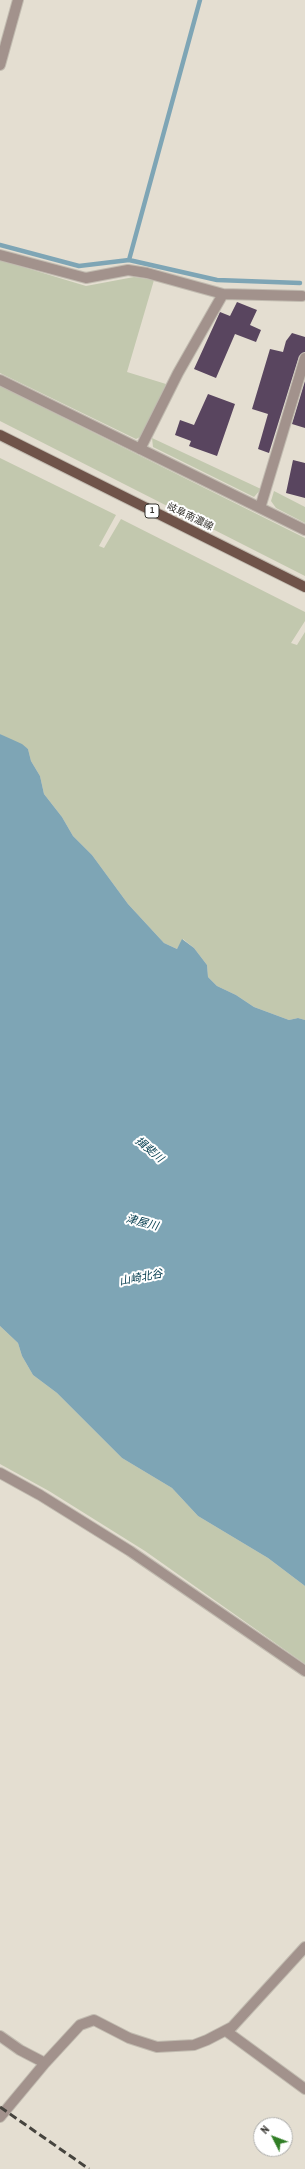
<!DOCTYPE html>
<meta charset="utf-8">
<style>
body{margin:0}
#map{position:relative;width:305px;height:2169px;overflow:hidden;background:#e4ded1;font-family:"Archivo Narrow",sans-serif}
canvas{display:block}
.north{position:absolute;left:253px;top:2117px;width:40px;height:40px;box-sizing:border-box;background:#fff;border:1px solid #adadab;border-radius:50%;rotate:312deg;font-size:11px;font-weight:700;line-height:16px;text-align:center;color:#33312c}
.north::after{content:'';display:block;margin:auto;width:14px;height:18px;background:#317e26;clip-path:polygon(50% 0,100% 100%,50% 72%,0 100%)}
</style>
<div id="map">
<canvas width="305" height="2169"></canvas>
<div class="north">N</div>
</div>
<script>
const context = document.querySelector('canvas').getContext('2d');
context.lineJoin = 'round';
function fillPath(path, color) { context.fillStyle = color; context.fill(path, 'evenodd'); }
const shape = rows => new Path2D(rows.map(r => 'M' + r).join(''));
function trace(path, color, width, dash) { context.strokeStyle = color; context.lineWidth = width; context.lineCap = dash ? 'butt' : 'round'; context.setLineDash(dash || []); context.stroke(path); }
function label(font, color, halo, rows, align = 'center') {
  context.font = font + ' "Archivo Narrow","Noto Sans JP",sans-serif'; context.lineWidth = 4; context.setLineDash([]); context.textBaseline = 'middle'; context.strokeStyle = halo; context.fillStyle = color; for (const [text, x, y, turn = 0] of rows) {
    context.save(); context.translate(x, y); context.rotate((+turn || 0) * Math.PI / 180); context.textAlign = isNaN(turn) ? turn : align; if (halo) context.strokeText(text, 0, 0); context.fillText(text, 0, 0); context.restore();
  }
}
fillPath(shape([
 [0,260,86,286,134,277,154,280,127,372,166,384,142,436,136,439,0,373],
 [0,386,305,538,305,576,0,421],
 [152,438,261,489,254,497,153,447],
 [0,458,116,515,99,546,104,548,121,519,305,612,305,621,291,643,297,645,305,632,305,1020,298,1018,289,1020,254,1007,236,995,217,986,208,977,207,965,194,948,183,939,177,949,164,943,128,904,92,855,73,836,62,817,44,794,40,776,31,761,28,749,0,734],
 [274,491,305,507,305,523,276,508,271,501],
 [0,1326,18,1343,22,1356,33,1375,57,1393,122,1458,172,1488,198,1516,268,1558,305,1586,305,1664,145,1551,49,1491,0,1464]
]), '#c2c8ae');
fillPath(shape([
 [0,734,22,744,28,749,31,761,40,776,44,794,62,817,73,836,92,855,128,904,164,943,177,949,182,939,194,948,207,965,208,977,217,986,236,995,254,1007,289,1020,298,1018,305,1020,305,1586,268,1558,198,1516,172,1488,122,1458,57,1393,33,1375,22,1356,18,1343,0,1326]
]), '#7ea5b5');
trace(shape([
 [0,245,79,266,129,260,217,280,300,283],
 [129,260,200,0]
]), '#7ea5b5', 4.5);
fillPath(shape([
 [237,302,257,310,250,325,261,330,256,342,235,334,216,378,194,369,220,312,230,316],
 [292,333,305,337,305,352,299,356,269,453,258,449,268,414,252,409,270,349,283,352,286,341],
 [305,381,305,428,292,424],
 [208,394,235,404,217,456,189,446,191,441,175,435,180,420,194,425],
 [293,460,305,463,305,498,286,493]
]), '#59455f');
const minor = shape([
 [0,65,18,0],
 [0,255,86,278,128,270,147,273,223,294,302,296],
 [0,380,305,530],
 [140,449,178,373,223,294],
 [260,508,305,358],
 [0,1473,40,1495,130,1551,305,1671],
 [226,2031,305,2089],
 [0,2036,20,2050,45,2063],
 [0,2117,45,2063,80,2025,94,2020,129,2038,157,2047,194,2045,207,2040,232,2027,305,1947]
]);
const major = shape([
 [0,435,305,587]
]);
trace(minor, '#c1bbb0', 12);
trace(major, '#c1bbb0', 12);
trace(minor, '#a2928c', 10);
trace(major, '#6f5349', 10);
trace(shape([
 [0,2107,89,2169]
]), '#46443e', 3, [8, 4]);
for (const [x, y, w] of [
 [152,511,14]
]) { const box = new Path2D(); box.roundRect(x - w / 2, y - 7, w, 14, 3); context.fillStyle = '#fff'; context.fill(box); trace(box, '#33312c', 1); }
label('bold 9px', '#33312c', null, [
 ["1",152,511]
]);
label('10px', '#33312c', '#fff', [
 ["岐阜南濃線",190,517,26]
]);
label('italic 11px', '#003a4c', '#fff', [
 ["揖斐川",149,1150,40],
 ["津屋川",142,1223,14],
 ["山崎北谷",141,1278,-11]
]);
</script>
